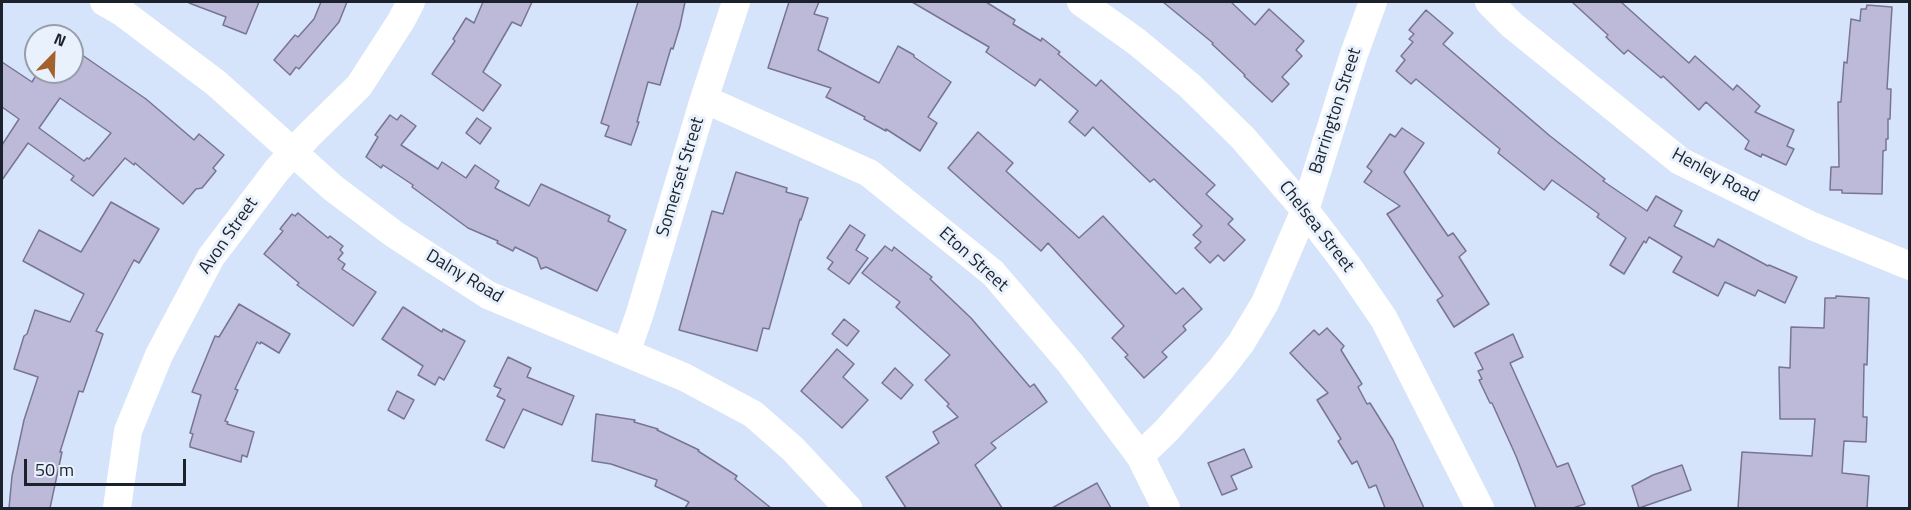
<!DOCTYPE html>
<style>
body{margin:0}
#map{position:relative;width:1911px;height:510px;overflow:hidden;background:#d5e4fb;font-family:"Titillium Web",sans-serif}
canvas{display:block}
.frame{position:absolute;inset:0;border:3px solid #1b222c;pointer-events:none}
.north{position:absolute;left:24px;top:24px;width:60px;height:60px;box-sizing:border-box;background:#e9f1fc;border:2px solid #979ea9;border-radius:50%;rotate:23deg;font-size:16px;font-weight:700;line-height:24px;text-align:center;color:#1b222c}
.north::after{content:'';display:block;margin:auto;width:21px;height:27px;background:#a3612e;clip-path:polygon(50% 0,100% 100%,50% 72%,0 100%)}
.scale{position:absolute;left:24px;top:459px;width:162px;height:27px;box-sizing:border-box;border:3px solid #1b222c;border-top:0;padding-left:8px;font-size:18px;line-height:21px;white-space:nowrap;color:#1b222c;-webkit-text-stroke:4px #e9f1fc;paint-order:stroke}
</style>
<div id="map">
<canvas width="1911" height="510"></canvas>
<div class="frame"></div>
<div class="north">N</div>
<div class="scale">50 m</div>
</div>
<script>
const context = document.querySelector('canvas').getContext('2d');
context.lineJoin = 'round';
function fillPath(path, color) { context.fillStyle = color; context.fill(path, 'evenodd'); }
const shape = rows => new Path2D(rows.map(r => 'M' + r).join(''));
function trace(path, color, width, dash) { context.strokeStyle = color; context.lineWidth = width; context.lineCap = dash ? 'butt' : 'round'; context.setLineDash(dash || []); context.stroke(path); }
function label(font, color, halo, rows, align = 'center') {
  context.font = font + ' "Titillium Web",sans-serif'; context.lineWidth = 6; context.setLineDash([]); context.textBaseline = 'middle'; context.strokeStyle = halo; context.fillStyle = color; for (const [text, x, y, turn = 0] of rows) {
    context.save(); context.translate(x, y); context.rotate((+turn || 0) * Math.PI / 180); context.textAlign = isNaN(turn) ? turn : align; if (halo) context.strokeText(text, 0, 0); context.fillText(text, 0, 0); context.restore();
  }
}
const building = shape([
 [190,2,259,2,246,34,223,25,226,17,189,3,190,2],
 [321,2,347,2,339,22,299,69,296,67,290,75,274,60,295,35,298,37,314,19,321,2],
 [483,2,532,2,521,26,512,22,483,72,501,85,483,111,432,74,455,41,453,39,466,18,474,23,483,2],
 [638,2,685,2,680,26,673,49,671,48,660,85,648,82,637,122,639,122,631,145,605,136,609,126,601,123,638,2],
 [789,2,819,2,814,14,828,18,818,50,879,83,898,46,914,55,914,57,951,82,928,117,937,123,920,151,886,129,886,131,864,119,865,117,826,97,831,88,768,68,789,2],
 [912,2,986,2,1015,20,1013,24,1041,41,1042,38,1060,52,1058,54,1096,86,1101,80,1215,185,1206,194,1233,219,1228,224,1245,240,1224,261,1218,255,1210,263,1195,248,1201,242,1193,235,1202,226,1154,179,1150,182,1093,127,1085,136,1069,122,1078,111,1040,79,1035,86,986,52,989,47,912,2],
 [1163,2,1231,2,1255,25,1269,9,1304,41,1296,50,1302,56,1282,77,1289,84,1272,102,1244,76,1245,75,1212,44,1213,43,1163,2],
 [1572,2,1621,2,1689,63,1695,56,1733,90,1737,85,1760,106,1755,112,1794,130,1787,146,1794,149,1786,165,1762,154,1761,157,1745,149,1749,141,1706,102,1699,110,1663,76,1661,78,1628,50,1624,54,1606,37,1608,35,1572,2],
 [1867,5,1892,7,1887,89,1891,89,1890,119,1888,119,1888,139,1886,139,1886,150,1883,151,1882,194,1842,193,1842,190,1830,190,1831,167,1839,167,1838,102,1841,102,1844,62,1847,63,1851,19,1860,21,1861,9,1866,9,1867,5],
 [1426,10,1453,33,1443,44,1550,136,1605,179,1603,181,1647,211,1656,196,1682,211,1674,226,1714,247,1718,239,1768,266,1769,265,1797,277,1785,303,1758,290,1755,296,1725,282,1718,296,1673,272,1682,257,1649,237,1646,243,1644,241,1624,274,1610,265,1626,238,1597,217,1599,214,1552,180,1544,190,1498,153,1500,149,1416,79,1411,84,1396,71,1405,60,1401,56,1413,42,1409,39,1414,34,1409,30,1426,10],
 [72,48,146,99,194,140,199,134,224,155,213,168,216,171,202,188,196,189,183,204,135,163,134,165,125,158,93,196,71,180,74,176,28,143,2,180,2,145,19,119,2,107,2,62,32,82,38,72,72,72,72,48],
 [60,98,111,133,89,159,87,158,84,161,39,128,60,98],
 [390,115,397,120,401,115,416,126,401,145,438,169,442,162,466,178,475,165,499,181,495,188,529,206,541,184,610,216,608,221,626,230,597,291,546,267,541,269,537,258,515,247,513,251,497,243,498,241,468,228,412,187,413,185,383,165,381,168,366,157,378,137,375,135,390,115],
 [477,118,491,128,480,144,466,133,477,118],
 [1402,128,1424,143,1404,172,1448,236,1453,233,1466,251,1459,257,1489,304,1454,327,1437,300,1443,296,1387,214,1400,206,1364,182,1372,171,1367,167,1390,134,1395,137,1402,128],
 [978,132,1013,163,1006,171,1079,238,1103,216,1176,294,1183,288,1202,309,1183,326,1186,330,1162,352,1167,357,1144,378,1125,357,1128,355,1112,338,1124,326,1048,243,1041,251,948,168,978,132],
 [736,172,787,188,786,192,808,198,801,220,800,219,769,329,763,328,757,351,679,330,712,211,723,214,736,172],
 [111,202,159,229,139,263,134,260,96,331,103,334,83,392,79,391,60,452,62,452,50,508,9,508,12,476,24,420,38,377,14,369,24,336,27,334,35,310,70,322,84,294,23,261,39,230,81,252,111,202],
 [298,213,328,238,330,236,343,246,340,250,343,253,338,259,345,264,342,269,376,292,353,326,297,285,299,283,264,254,283,231,280,229,292,214,295,216,298,213],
 [850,225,865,235,856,250,868,258,849,284,828,269,833,262,827,258,850,225],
 [885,246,892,251,894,247,932,277,930,279,971,318,1030,387,1034,384,1047,402,991,443,996,448,975,465,1002,508,906,508,886,477,939,443,933,432,958,417,947,406,949,404,925,380,950,355,896,307,900,302,862,273,885,246],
 [1836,296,1869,298,1867,365,1864,364,1863,417,1867,417,1866,442,1844,441,1842,473,1869,476,1867,508,1738,508,1742,452,1812,456,1815,419,1780,419,1779,367,1790,368,1791,327,1824,328,1825,298,1836,298,1836,296],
 [239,304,290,334,279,353,261,342,260,344,257,342,235,389,238,390,225,421,228,422,227,424,254,432,247,457,242,455,241,462,190,447,190,444,193,434,190,433,201,395,192,392,215,336,219,337,239,304],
 [403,307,442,332,443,329,465,341,444,380,439,377,435,385,418,375,423,366,382,339,403,307],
 [844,319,859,331,847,346,832,334,844,319],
 [1327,328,1344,346,1341,350,1362,384,1358,387,1367,404,1370,403,1393,440,1424,508,1385,508,1376,485,1369,488,1357,461,1352,464,1338,441,1341,439,1317,400,1328,393,1290,353,1314,330,1319,335,1327,328],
 [1513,334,1523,357,1510,363,1557,467,1568,463,1585,504,1573,508,1536,508,1516,456,1492,403,1490,403,1479,380,1482,379,1478,371,1483,369,1475,353,1513,334],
 [837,349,854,364,843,377,868,400,842,428,801,391,837,349],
 [508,357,531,368,527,377,574,396,562,425,523,409,504,448,486,440,505,400,497,396,501,389,494,386,508,357],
 [895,368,913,385,901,399,882,383,895,368],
 [397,391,414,400,404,419,388,410,397,391],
 [596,414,635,420,634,422,658,429,657,430,699,450,698,451,737,476,735,479,771,508,685,508,689,502,655,486,657,480,611,464,592,461,596,414],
 [1244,449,1252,467,1231,476,1237,489,1222,495,1208,463,1244,449],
 [1682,465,1691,490,1639,508,1632,486,1653,475,1682,465],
 [1097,483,1111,508,1052,508,1097,483]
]);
fillPath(building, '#bdbad9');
trace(building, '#787592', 1.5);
trace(shape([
 [104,2,123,13,216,83,333,188,394,234,488,295,684,377,753,414,793,449,848,508],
 [1081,2,1137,42,1190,86,1243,138,1305,210,1347,265,1384,319,1480,508],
 [1489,2,1512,25,1680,161,1812,226,1910,266],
 [704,99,869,173,993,273,1071,364,1140,456,1166,508],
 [626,353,640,313,704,99,736,2],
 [1140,456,1167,430,1221,369,1241,343,1265,303,1305,210,1354,54,1373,2],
 [117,508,128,431,159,355,211,257,277,170,308,136,359,86,401,21,411,2]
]), '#fff', 28);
label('18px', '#1b222c', '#e9f1fc', [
 ["Barrington Street",1336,111,-72],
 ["Henley Road",1715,176,28],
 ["Somerset Street",681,177,-73],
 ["Chelsea Street",1316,227,52],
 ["Avon Street",229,236,-55],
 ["Eton Street",973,260,42],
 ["Dalny Road",464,277,31]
]);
</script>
